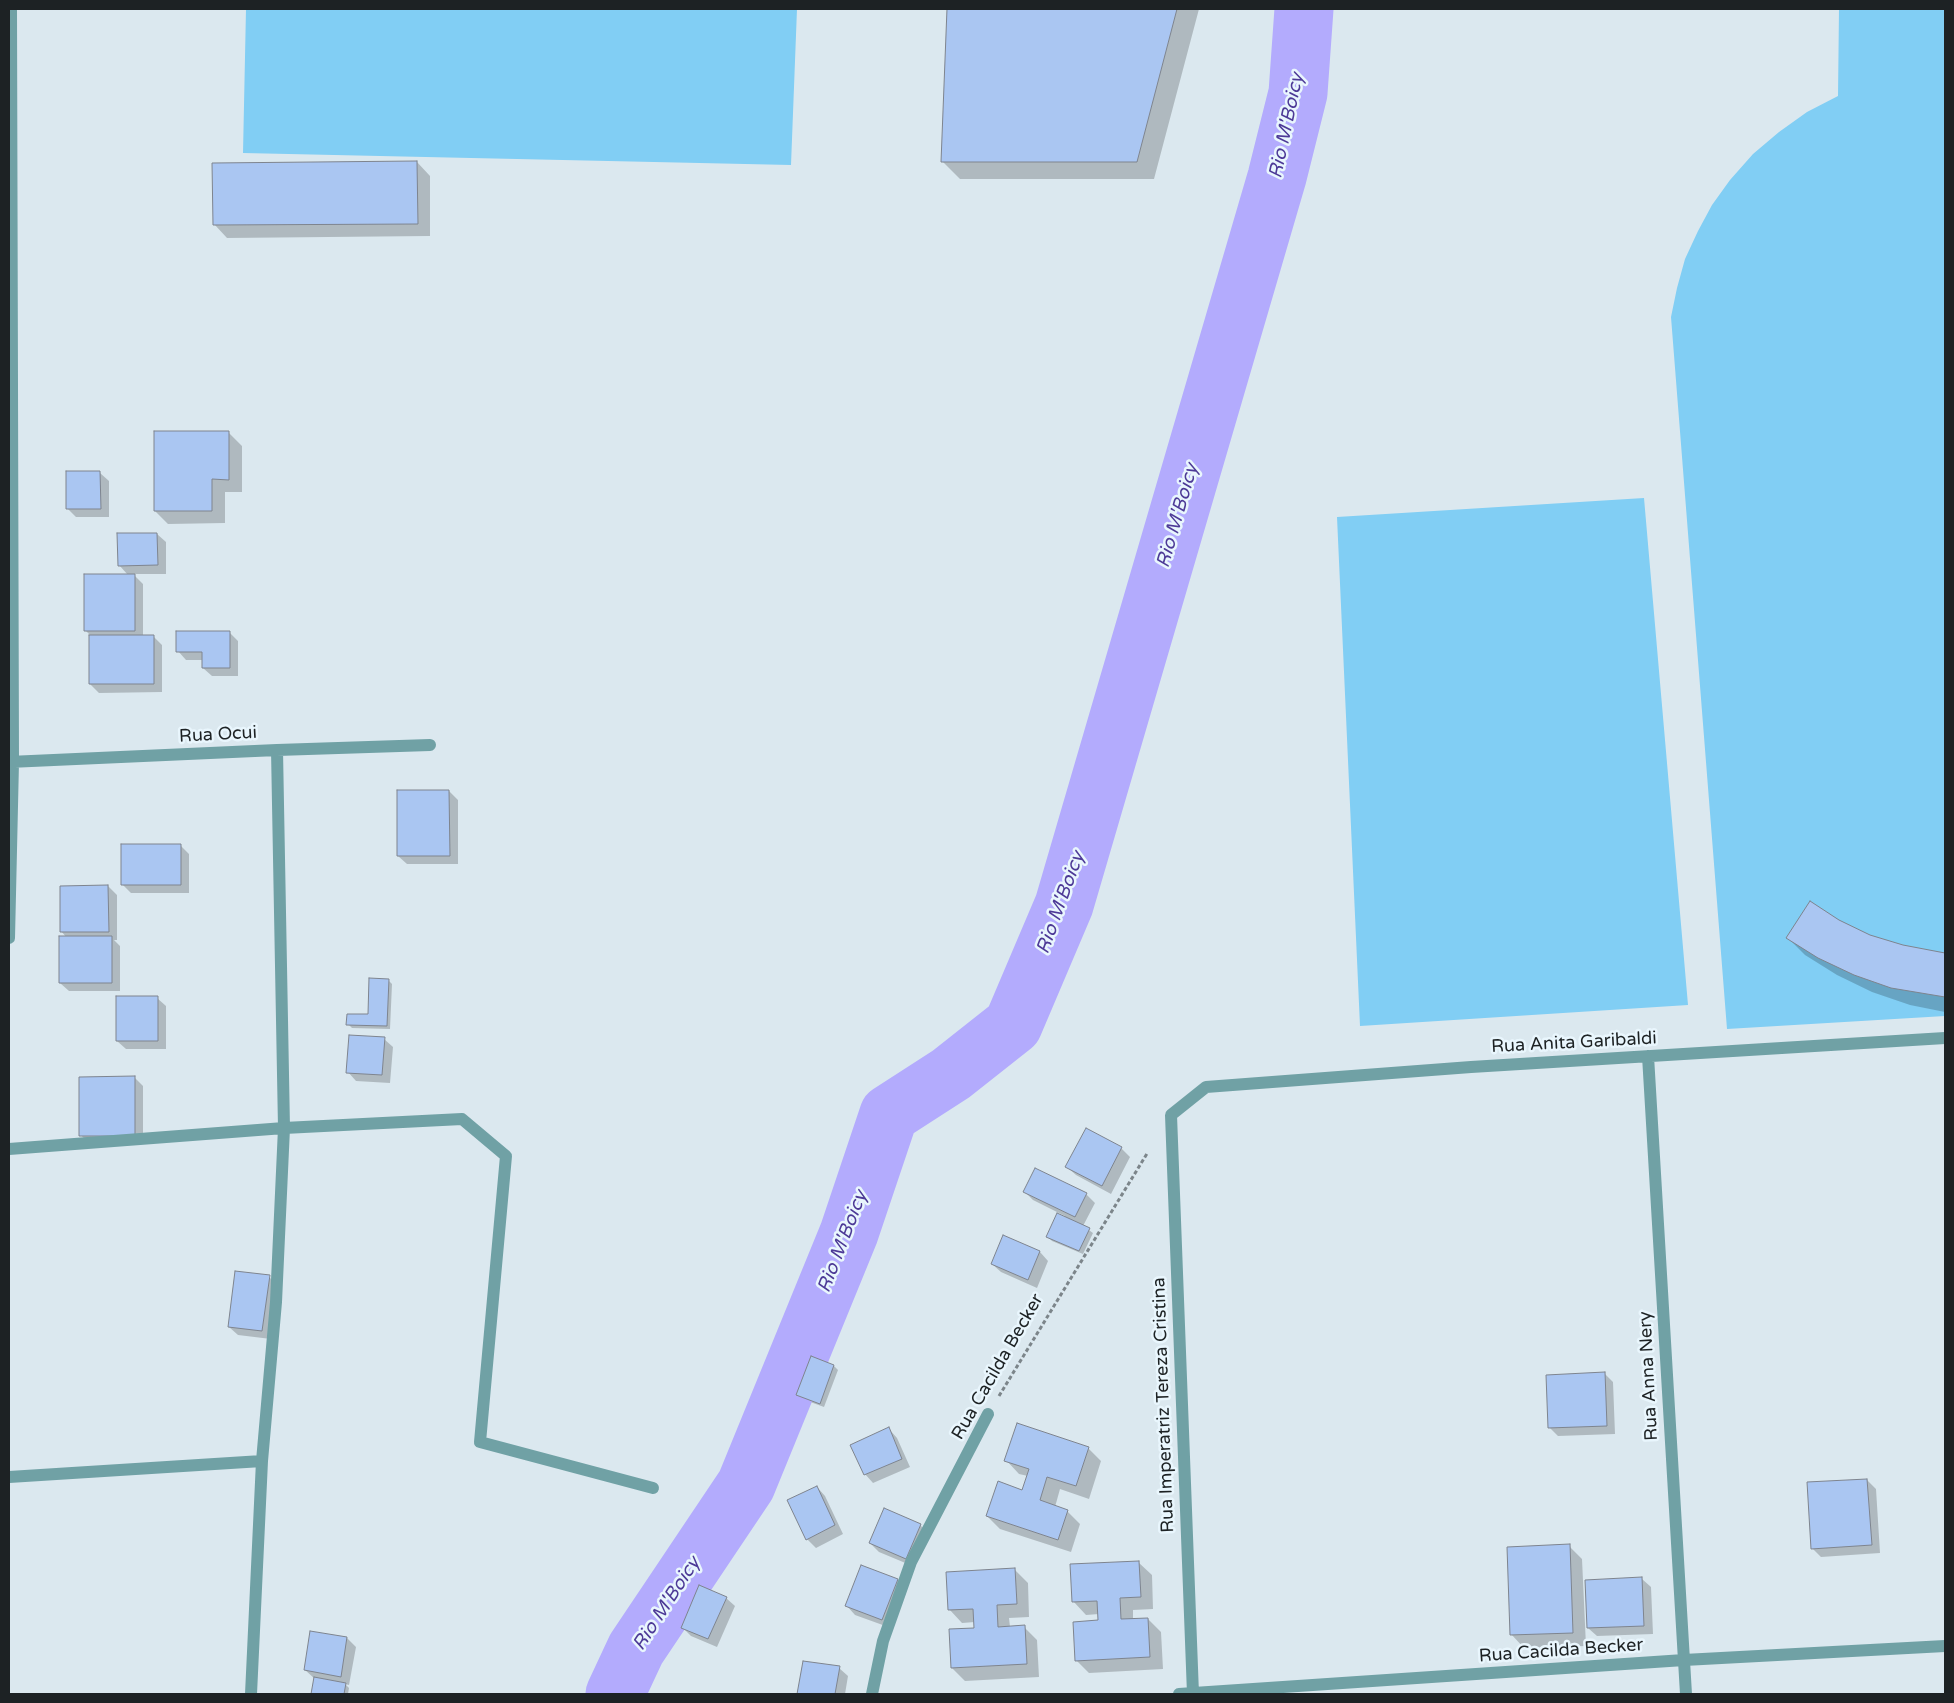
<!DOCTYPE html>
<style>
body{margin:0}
#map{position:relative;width:1954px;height:1703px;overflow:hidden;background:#dbe8ef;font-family:"Varela Round",sans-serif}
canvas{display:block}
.frame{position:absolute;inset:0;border:10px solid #1d2224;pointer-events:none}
</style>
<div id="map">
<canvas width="1954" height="1703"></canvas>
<div class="frame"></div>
</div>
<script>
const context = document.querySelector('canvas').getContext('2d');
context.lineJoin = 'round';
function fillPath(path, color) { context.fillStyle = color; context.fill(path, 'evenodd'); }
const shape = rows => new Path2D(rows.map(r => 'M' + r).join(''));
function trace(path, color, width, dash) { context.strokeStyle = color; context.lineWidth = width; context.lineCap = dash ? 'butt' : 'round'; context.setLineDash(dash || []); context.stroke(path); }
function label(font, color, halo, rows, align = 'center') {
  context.font = font + ' "Varela Round",sans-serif'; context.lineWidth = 5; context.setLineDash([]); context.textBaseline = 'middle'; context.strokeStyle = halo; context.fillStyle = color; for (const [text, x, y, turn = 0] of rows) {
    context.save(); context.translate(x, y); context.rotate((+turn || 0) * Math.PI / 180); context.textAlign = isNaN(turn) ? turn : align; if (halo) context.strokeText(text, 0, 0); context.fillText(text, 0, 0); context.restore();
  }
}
fillPath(shape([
 [246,9,797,9,791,165,243,153],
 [1839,9,1945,9,1945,1016,1727,1029,1671,317,1677,288,1685,259,1698,231,1712,205,1730,180,1753,154,1779,132,1807,112,1838,96],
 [1644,498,1688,1005,1360,1026,1337,517]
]), '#81cef4');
fillPath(shape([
 [948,9,1199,9,1154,179,960,179,943,162],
 [417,162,430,176,430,236,227,238,214,224],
 [228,432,242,446,242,492,225,492,225,523,168,524,155,511],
 [100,473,109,481,109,517,76,517,67,508],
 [157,534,166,542,166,574,133,574,143,584,143,636,153,636,162,645,162,692,99,693,90,684,90,635,86,631,128,575,119,565],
 [229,632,238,641,238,676,212,676,203,668,203,660,186,660,178,651],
 [449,791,458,800,458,864,407,864,398,856],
 [180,845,189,854,189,893,131,893,122,884],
 [108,886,117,895,117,940,114,940,120,946,120,991,69,991,60,983,67,938,61,931],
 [1838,921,1870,936,1903,947,1945,955,1945,1012,1910,1005,1872,992,1837,975,1805,955,1788,938],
 [388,980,392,984,390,1029,352,1028,348,1024,369,1015],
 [157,998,166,1006,166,1049,126,1049,117,1041],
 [384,1039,393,1047,390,1083,356,1081,348,1072],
 [135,1078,143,1086,143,1144,89,1144,81,1135],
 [1121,1148,1130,1157,1111,1194,1076,1175,1067,1167],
 [1024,1191,1086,1194,1095,1203,1083,1226,1093,1233,1083,1254,1052,1241,1048,1237,1065,1216,1033,1200],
 [1004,1236,1040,1252,1048,1261,1037,1288,1001,1272,992,1264],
 [269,1277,278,1285,271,1339,238,1335,229,1327],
 [834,1366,838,1370,824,1407,802,1399,798,1395],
 [1604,1373,1613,1382,1615,1434,1558,1436,1549,1427],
 [889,1429,897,1438,910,1467,873,1483,865,1474],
 [1088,1448,1101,1461,1089,1499,1060,1489,1055,1507,1067,1511,1080,1524,1071,1552,1000,1529,987,1516,1023,1491,1028,1476,1019,1474,1006,1460],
 [1867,1480,1876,1489,1880,1553,1821,1557,1812,1548],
 [817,1487,825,1496,843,1534,816,1548,807,1539],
 [920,1525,929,1534,915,1567,879,1552,870,1543],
 [1569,1546,1582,1559,1586,1646,1524,1648,1511,1634],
 [1138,1562,1152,1575,1153,1609,1133,1610,1133,1620,1148,1619,1161,1632,1163,1669,1089,1673,1076,1660,1099,1622,1099,1614,1086,1615,1073,1601],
 [1014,1569,1028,1583,1029,1617,1009,1618,1010,1627,1024,1627,1037,1640,1039,1677,965,1681,952,1668,975,1629,975,1622,962,1623,949,1609],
 [1642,1579,1651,1587,1653,1634,1597,1636,1588,1628],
 [897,1580,905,1588,891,1628,855,1615,847,1606],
 [726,1598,735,1606,717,1647,691,1636,682,1627],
 [311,1632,347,1638,356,1647,349,1685,345,1684,349,1688,348,1694,312,1694,315,1679,305,1670],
 [804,1662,839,1668,848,1676,845,1694,799,1694]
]), '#0003');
trace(shape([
 [615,1694,636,1649,746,1485,849,1233,889,1114,951,1074,1013,1025,1064,905,1277,177,1298,93,1304,9]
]), '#b3abfd', 59);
const building = shape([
 [947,9,1177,9,1137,162,941,162,947,9],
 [417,161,418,224,213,225,212,163,417,161],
 [154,431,229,431,229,480,212,479,212,511,154,511,154,431],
 [66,471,100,471,101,509,66,509,66,471],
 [117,533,157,533,158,565,118,566,117,533],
 [84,574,135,574,135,631,84,631,84,574],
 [176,631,230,631,230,668,202,668,202,652,176,652,176,631],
 [89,635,154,635,154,684,89,684,89,635],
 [397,790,449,790,450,856,397,856,397,790],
 [121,844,181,844,181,885,121,885,121,844],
 [108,885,109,932,60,932,60,886,108,885],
 [1810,901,1839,920,1870,935,1903,945,1945,953,1945,997,1891,988,1854,975,1818,958,1786,938,1810,901],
 [59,936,112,936,112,983,59,983,59,936],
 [369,978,389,979,387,1026,346,1025,347,1014,368,1014,369,978],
 [116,996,158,996,158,1041,116,1041,116,996],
 [349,1035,385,1037,382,1075,346,1073,349,1035],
 [135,1076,135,1136,79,1136,79,1077,135,1076],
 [1086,1128,1122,1147,1102,1186,1065,1167,1086,1128],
 [1035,1168,1087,1193,1075,1217,1023,1192,1035,1168],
 [1057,1213,1090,1228,1079,1251,1046,1237,1057,1213],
 [1003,1235,1040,1251,1028,1280,991,1264,1003,1235],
 [235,1271,270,1275,262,1331,228,1327,235,1271],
 [811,1356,834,1365,820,1404,796,1395,811,1356],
 [1605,1372,1607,1426,1548,1428,1546,1375,1605,1372],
 [1017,1423,1089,1447,1076,1486,1047,1477,1040,1500,1068,1510,1058,1540,986,1516,998,1481,1022,1490,1029,1469,1004,1461,1017,1423],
 [889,1427,902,1459,864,1475,850,1445,889,1427],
 [1867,1479,1872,1545,1811,1549,1807,1482,1867,1479],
 [817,1486,835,1525,806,1540,787,1500,817,1486],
 [884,1508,921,1524,906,1559,869,1543,884,1508],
 [1570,1544,1573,1633,1510,1635,1507,1547,1570,1544],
 [1139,1561,1141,1597,1120,1598,1121,1619,1148,1618,1150,1657,1075,1661,1073,1622,1098,1620,1097,1601,1072,1602,1070,1564,1139,1561],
 [861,1565,898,1579,882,1620,845,1606,861,1565],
 [1015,1568,1017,1604,997,1605,998,1627,1025,1625,1027,1664,951,1668,949,1629,974,1628,973,1609,948,1610,946,1572,1015,1568],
 [1642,1577,1644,1626,1587,1628,1585,1580,1642,1577],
 [699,1585,727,1597,708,1639,681,1628,699,1585],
 [310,1631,347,1637,341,1677,304,1670,310,1631],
 [803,1661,840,1666,835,1694,797,1694,803,1661],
 [314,1677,346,1683,344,1694,311,1694,314,1677]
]);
fillPath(building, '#aac6f2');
trace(building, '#7e848e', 1);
trace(shape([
 [999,1396,1148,1152]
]), '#7c858a', 3, [4, 2.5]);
trace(shape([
 [9,762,277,750,430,745],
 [9,938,13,762,11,9],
 [1648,1056,1686,1694],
 [9,1149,284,1128,462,1119,506,1156,480,1442,653,1488],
 [9,1477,262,1461],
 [251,1694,262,1461,276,1302,284,1128,277,750],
 [872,1694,883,1641,911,1562,988,1414],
 [1179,1694,1684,1660,1945,1646],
 [1193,1694,1171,1115,1206,1087,1471,1067,1945,1038]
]), '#70a1a5', 12);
label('18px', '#1d2224', '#e9f6fd', [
 ["Rua Ocui",218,735,-3],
 ["Rua Anita Garibaldi",1574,1043,-3],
 ["Rua Cacilda Becker",998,1367,-60],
 ["Rua Anna Nery",1649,1376,-93],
 ["Rua Imperatriz Tereza Cristina",1164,1405,-92],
 ["Rua Cacilda Becker",1561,1651,-4]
]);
label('italic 19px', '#4d3a97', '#e9f6fd', [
 ["Rio M'Boicy",1287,126,-78],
 ["Rio M'Boicy",1178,516,-74],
 ["Rio M'Boicy",1061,903,-70],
 ["Rio M'Boicy",843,1242,-69],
 ["Rio M'Boicy",667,1604,-57]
]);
</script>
